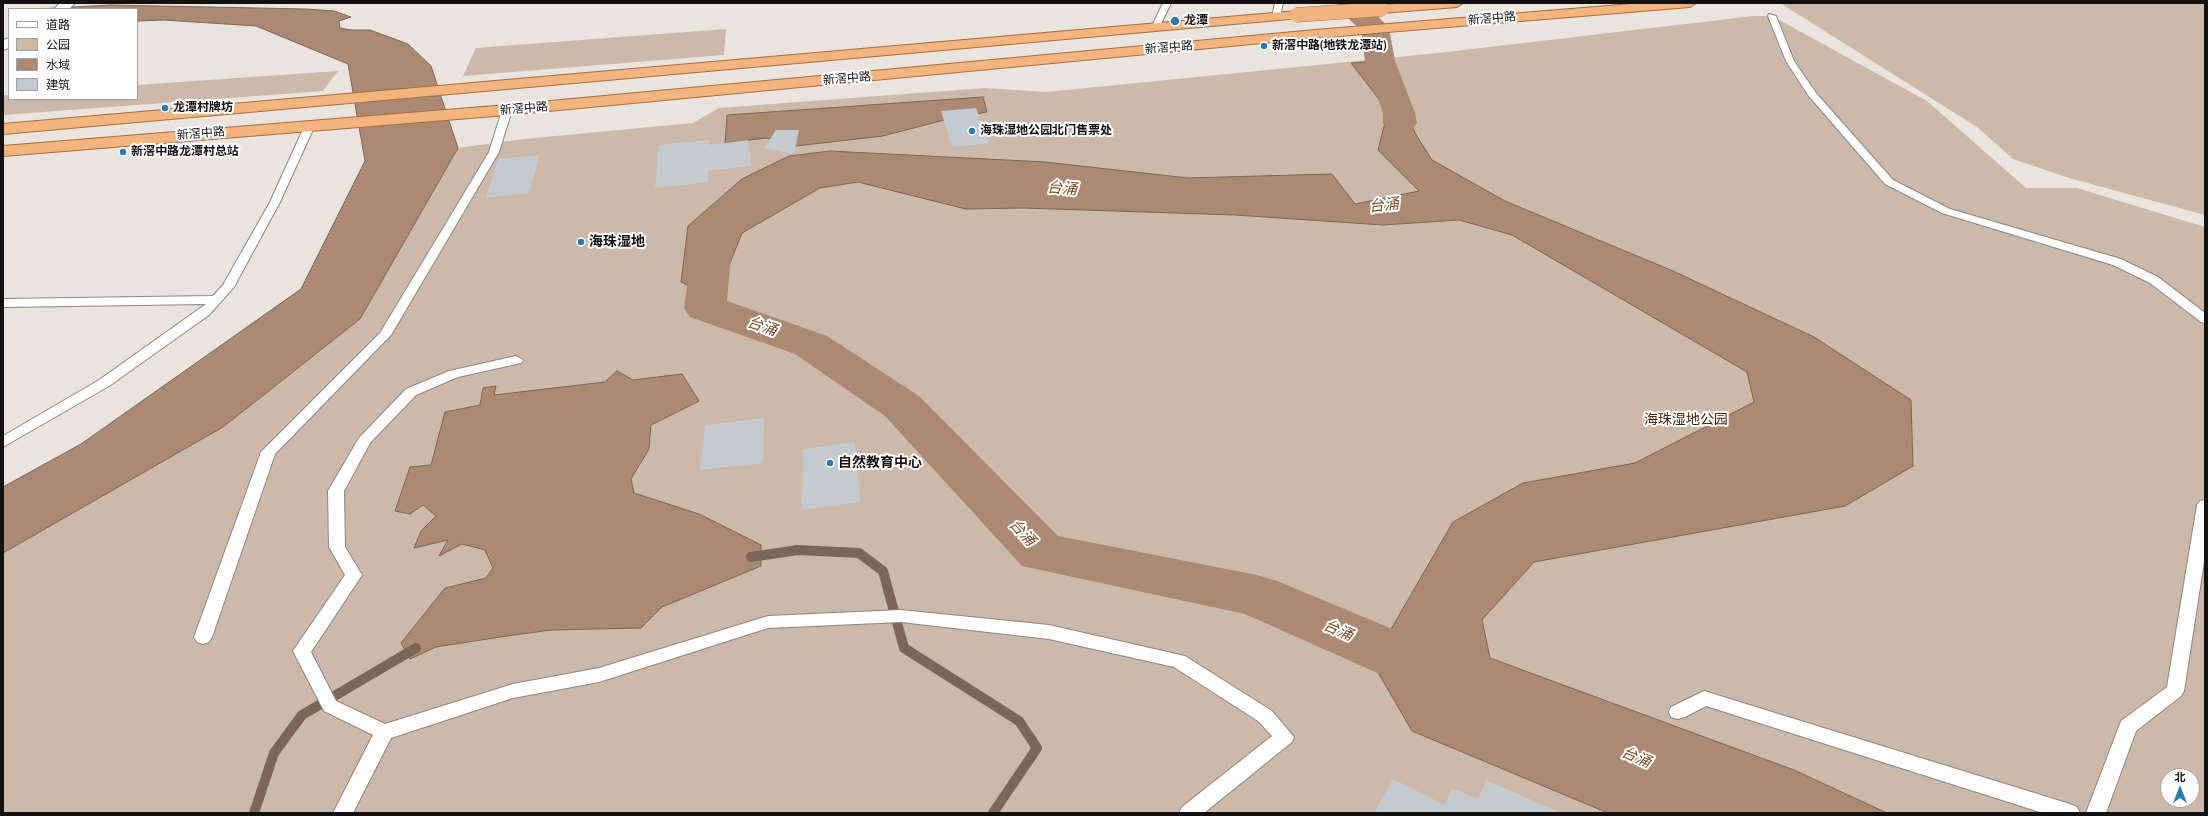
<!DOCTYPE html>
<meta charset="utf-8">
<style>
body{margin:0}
#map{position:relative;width:2208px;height:816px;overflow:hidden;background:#eae4df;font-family:"Archivo Narrow","Noto Sans SC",sans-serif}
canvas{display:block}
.frame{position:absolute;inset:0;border:4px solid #131110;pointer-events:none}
.legend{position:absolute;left:8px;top:8px;width:130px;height:92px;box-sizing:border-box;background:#fff;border:1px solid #a1a09f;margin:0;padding:5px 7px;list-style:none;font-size:12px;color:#131110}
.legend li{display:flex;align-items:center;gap:8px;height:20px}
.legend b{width:20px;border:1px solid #a1a09f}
.north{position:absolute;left:2160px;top:768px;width:40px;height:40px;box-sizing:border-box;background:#fff;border:1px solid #a1a09f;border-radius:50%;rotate:0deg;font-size:11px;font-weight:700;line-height:16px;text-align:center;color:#131110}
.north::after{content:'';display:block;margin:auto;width:14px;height:18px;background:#2d7bad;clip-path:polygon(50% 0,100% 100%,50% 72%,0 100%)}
</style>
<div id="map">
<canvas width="2208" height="816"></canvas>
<div class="frame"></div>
<ul class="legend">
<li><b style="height:5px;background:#fff"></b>道路</li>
<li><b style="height:11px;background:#cdb9aa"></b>公园</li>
<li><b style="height:11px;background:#aa8a72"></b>水域</li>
<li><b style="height:11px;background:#c4cace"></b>建筑</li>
</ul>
<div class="north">北</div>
</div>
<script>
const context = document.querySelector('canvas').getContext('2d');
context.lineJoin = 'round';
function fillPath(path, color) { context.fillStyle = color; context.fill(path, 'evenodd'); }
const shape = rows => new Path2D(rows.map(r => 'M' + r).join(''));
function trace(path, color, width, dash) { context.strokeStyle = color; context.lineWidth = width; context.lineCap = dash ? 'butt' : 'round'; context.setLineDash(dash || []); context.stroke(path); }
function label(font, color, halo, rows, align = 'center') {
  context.font = font + ' "Archivo Narrow","Noto Sans SC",sans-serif'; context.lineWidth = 4; context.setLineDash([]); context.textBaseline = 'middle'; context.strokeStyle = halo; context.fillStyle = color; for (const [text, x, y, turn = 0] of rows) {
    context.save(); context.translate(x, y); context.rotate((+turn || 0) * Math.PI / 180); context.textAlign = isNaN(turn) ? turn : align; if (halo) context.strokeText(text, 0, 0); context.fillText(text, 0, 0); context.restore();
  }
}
fillPath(shape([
 [1780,3,2205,3,2205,215,2069,178,2013,159,1977,127],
 [1753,16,1772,16,1927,101,2026,188,2077,188,2205,227,2205,813,3,813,3,553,223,427,360,319,458,148,524,139,693,123,719,108,985,88,1046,92,1438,53],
 [2168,776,2192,776,2192,800,2168,800],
 [726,29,724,55,463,76,476,48],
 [338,71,323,91,3,115,3,95,9,95,9,99,137,99,137,85]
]), '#cdb9aa');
const water = shape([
 [110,5,306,9,334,11,351,17,339,21,340,28,351,30,370,30,408,44,431,66,458,148,360,319,223,427,3,553,3,487,81,444,301,289,365,161,348,64,256,26,164,20,137,21,137,9,38,9,110,5],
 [1388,60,1415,133,1432,160,1505,201,1673,271,1814,337,1911,400,1913,466,1845,506,1534,562,1482,620,1490,658,1794,770,1887,813,1608,813,1412,731,1372,662,1453,522,1523,483,1635,463,1754,402,1747,372,1512,235,1459,220,1383,225,1235,215,1023,208,966,209,858,182,820,188,742,233,724,278,707,295,681,282,688,226,742,179,789,156,830,151,1045,162,1188,178,1332,174,1355,204,1419,191,1378,150,1388,111,1351,63,1388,60],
 [983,97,987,112,948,119,883,136,796,146,766,138,725,143,727,115,983,97],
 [617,371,633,380,682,374,699,401,651,425,649,449,631,479,634,493,699,514,761,545,761,566,662,607,641,628,551,630,507,636,436,647,410,659,401,643,445,588,486,578,493,568,485,550,462,544,439,556,448,540,414,548,421,531,436,516,423,505,410,514,395,511,410,467,431,465,445,412,480,405,483,388,496,386,494,395,605,382,617,371]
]);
fillPath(water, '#aa8a72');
trace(water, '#7d6655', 1);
trace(shape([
 [751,557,798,550,859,553,883,571,904,648,1019,721,1037,748,993,813],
 [254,813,274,753,302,715,416,648]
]), '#7d6655', 10);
fillPath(shape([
 [1337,3,1365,3,1389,28,1395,61,1415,113,1417,123,1412,130,1400,133,1388,130,1383,123,1383,113,1365,61,1361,30,1342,13,1337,3],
 [714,219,728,222,733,230,727,301,827,336,919,396,1058,536,1257,575,1277,581,1460,657,1469,674,1460,691,1439,698,1418,691,1245,614,1022,566,885,416,795,354,690,317,684,308,695,230,700,222,714,219]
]), '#aa8a72');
fillPath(shape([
 [976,108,989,143,952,147,941,111],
 [776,130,799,130,794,154,764,148],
 [709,140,709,145,748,140,751,166,708,171,708,182,655,188,659,145],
 [540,155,529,193,486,198,498,159],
 [764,418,763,463,700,470,705,425],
 [855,442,860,502,802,510,803,449],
 [1393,779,1445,805,1452,788,1478,799,1486,780,1561,813,1374,813]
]), '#c4cace');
const service = shape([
 [1163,3,1171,3,1159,28,1153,28,1152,26,1163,3],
 [1275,3,1283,3,1280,17,1276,19,1272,17,1275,3],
 [1769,14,1776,16,1794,61,1816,93,1893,180,1950,209,2121,259,2158,277,2205,313,2205,323,2201,322,2150,283,2113,265,1942,213,1885,184,1808,95,1786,61,1768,16,1769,14],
 [507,107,512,110,499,152,391,335,275,454,212,637,209,642,203,644,197,642,194,637,261,452,380,333,489,152,502,110,507,107],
 [310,122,315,125,280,202,234,287,209,315,109,386,3,447,3,436,99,380,206,304,3,307,3,299,213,296,223,285,270,202,305,125,310,122],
 [516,356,523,360,521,363,458,377,416,395,370,443,344,491,345,547,362,575,311,652,336,701,385,724,513,684,599,668,768,616,901,610,1049,625,1185,656,1272,711,1294,737,1292,742,1204,813,1179,813,1182,807,1272,736,1258,721,1174,667,1049,639,901,622,768,628,599,682,513,698,391,738,353,813,333,813,373,735,324,711,293,651,345,575,329,547,328,491,359,438,406,389,449,371,516,356],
 [2205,500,2205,555,2184,691,2181,696,2136,731,2106,813,2086,813,2121,721,2167,687,2197,505,2200,501,2205,500],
 [1704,691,2070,804,2077,807,2080,813,2043,813,1706,706,1685,717,1678,719,1671,717,1669,712,1671,707,1704,691]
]);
const minor = shape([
 [60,3,75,3,69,9,54,9,60,3],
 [9,38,9,48,3,50,3,40,9,38]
]);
const trunk = shape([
 [1409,3,1463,3,1457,7,1382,13,1376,9,1382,5,1409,3],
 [1644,3,1696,3,1690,7,1315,38,507,115,3,156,3,146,507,105,1315,30,1644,3],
 [1296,11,1302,15,1301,18,3,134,3,124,1296,11]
]);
trace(service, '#8b8581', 2);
trace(minor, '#8b8581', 2);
trace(trunk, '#a46f42', 2);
fillPath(service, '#fff');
fillPath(minor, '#fff');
fillPath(trunk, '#f4b47e');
const trunkBridge = shape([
 [1296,15,1382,9]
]);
trace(trunkBridge, '#a46f42', 15, []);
trace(trunkBridge, '#f4b47e', 14);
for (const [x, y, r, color] of [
 [1175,21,5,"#2d7bad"],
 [1264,46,4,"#2d7bad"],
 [165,108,4,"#2d7bad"],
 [972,131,4,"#2d7bad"],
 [123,152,4,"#2d7bad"],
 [581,242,4,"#2d7bad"],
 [830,463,4,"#2d7bad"]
]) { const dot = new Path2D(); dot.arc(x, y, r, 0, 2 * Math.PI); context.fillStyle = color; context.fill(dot); trace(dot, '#fff', 1.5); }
label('12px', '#131110', '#fff', [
 ["新滘中路",1492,19,-5],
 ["新滘中路",1169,48,-5],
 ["新滘中路",847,79,-5],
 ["新滘中路",524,109,-5],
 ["新滘中路",201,134,-5]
]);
label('bold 12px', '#131110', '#fff', [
 ["龙潭",1184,21],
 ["新滘中路(地铁龙潭站)",1272,46],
 ["龙潭村牌坊",173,108],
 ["海珠湿地公园北门售票处",980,131],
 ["新滘中路龙潭村总站",131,152]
], 'left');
label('bold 14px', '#131110', '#fff', [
 ["海珠湿地",589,242],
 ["自然教育中心",838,463]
], 'left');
label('14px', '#482607', '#fff', [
 ["海珠湿地公园",1686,420]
]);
label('italic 15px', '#794b23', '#fff', [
 ["台涌",1062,189,5],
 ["台涌",1384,206,-7],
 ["台涌",762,327,19],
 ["台涌",1022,533,47],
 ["台涌",1338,631,23],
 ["台涌",1636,758,23]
]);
</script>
